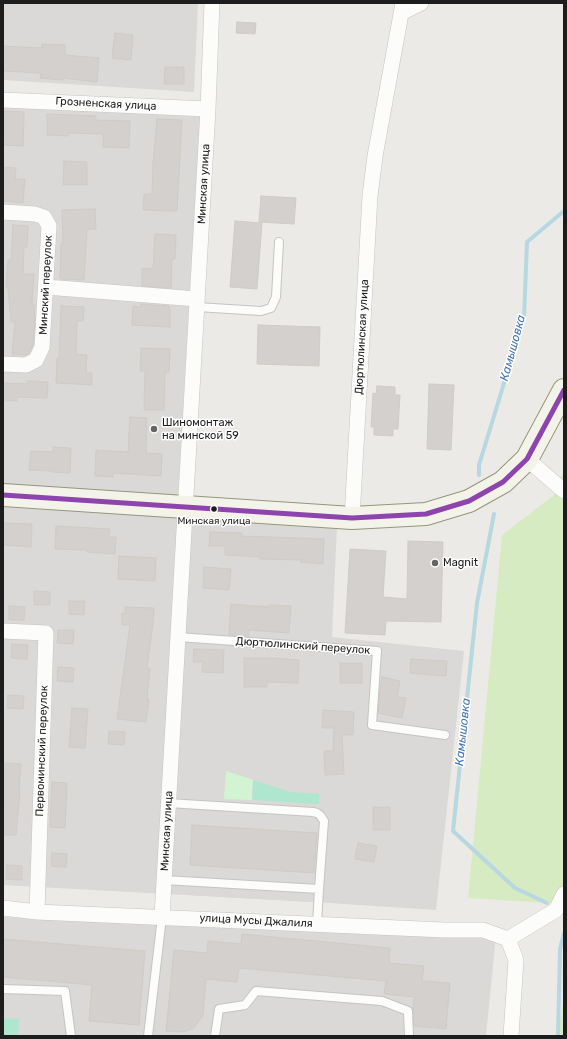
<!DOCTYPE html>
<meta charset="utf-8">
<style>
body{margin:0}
#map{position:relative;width:567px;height:1039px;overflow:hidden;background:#eceae6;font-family:Rubik,sans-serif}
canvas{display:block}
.frame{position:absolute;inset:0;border:4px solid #1d1d1d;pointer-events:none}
</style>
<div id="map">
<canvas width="567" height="1039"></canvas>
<div class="frame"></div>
</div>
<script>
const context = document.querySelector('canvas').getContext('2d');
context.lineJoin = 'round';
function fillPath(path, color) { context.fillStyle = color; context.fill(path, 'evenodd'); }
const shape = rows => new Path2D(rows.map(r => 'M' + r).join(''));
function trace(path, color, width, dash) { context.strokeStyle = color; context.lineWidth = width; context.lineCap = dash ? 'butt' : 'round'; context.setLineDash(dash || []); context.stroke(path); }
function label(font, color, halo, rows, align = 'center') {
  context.font = font + ' Rubik,sans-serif'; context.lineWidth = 3; context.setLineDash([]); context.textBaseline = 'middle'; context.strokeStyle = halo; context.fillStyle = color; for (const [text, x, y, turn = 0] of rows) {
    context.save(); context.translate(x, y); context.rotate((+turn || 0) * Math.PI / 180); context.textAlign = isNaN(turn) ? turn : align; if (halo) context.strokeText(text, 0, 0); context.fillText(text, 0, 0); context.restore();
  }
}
fillPath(shape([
 [3,3,198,3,194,92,3,80],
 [3,104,200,117,178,495,3,484],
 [3,507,337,527,332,637,464,651,436,910,329,903,3,885],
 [3,917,496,936,486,1036,3,1036]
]), '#dbd9d7');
fillPath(shape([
 [197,770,226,771,224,799,195,797],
 [190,886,313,893,313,902,189,895]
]), '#dad9d7');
fillPath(shape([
 [564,470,564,904,468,898,502,535,554,495],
 [564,996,564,1036,558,1036]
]), '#d7ebc2');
fillPath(shape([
 [226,771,253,780,252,800,224,799]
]), '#d2f4d3');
fillPath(shape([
 [253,780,291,792,319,794,319,804,252,800],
 [3,1018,19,1019,18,1036,3,1036]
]), '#aee6d0');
trace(shape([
 [479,475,479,465,524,318,527,242,564,211],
 [494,514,477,603,453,831,515,888,547,903],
 [558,1036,560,949,564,933]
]), '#b7d7e1', 4);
const building = shape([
 [237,22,256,23,255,34,236,33,237,22],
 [115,33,133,35,131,60,112,58,115,33],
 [42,44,65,45,65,55,99,58,97,82,63,78,63,80,40,78,41,73,3,71,3,46,42,48,42,44],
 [165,67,184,67,184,84,164,84,165,67],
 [5,111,24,112,23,146,3,145,5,111],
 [47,114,96,116,96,120,130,121,129,148,103,147,103,134,68,133,68,136,47,135,47,114],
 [157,119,182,120,177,211,143,210,144,194,152,194,153,163,157,119],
 [64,161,87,162,87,185,63,185,64,161],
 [3,167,16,168,15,179,25,179,23,203,3,201,3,167],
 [261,196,296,198,294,224,259,222,261,196],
 [95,209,96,229,87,230,84,280,60,279,61,244,63,244,62,210,95,209],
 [235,221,262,223,257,289,230,287,235,221],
 [13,225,28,226,27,247,24,247,23,274,34,274,32,304,34,304,35,319,33,345,29,353,25,355,12,354,15,322,11,322,8,288,6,288,8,260,11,260,13,225],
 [155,234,176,235,175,259,172,259,171,288,142,286,142,268,153,269,155,234],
 [141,304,169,306,169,308,170,308,170,327,132,325,133,306,141,307,141,304],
 [61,306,84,307,83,321,77,321,76,354,87,355,86,373,92,373,92,385,56,383,57,358,59,358,61,306],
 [258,325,320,327,319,366,257,364,258,325],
 [141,348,170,349,169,372,165,372,164,410,144,410,145,371,140,371,141,348],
 [28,381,48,382,47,398,17,397,17,401,3,401,3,383,28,384,28,381],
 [429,384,454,385,451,450,427,449,429,384],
 [377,386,395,387,395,395,400,395,398,429,393,429,393,436,374,435,374,427,371,427,373,393,376,394,377,386],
 [130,417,147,418,146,453,162,454,161,476,113,473,113,477,95,476,96,450,128,452,130,417],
 [53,447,71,448,70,473,52,472,52,471,29,470,31,451,53,452,53,447],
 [3,523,32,524,31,547,3,545,3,523],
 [56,526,110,529,109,537,116,537,115,554,87,552,87,550,55,549,56,526],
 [210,532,242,533,242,536,324,539,323,564,300,562,301,560,260,559,260,557,225,555,225,546,209,546,210,532],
 [408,541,443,542,441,622,386,621,385,635,345,633,350,549,386,551,383,597,407,599,408,541],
 [119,556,156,558,155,581,118,579,119,556],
 [204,567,231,569,229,590,203,588,204,567],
 [34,591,50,592,50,605,34,605,34,591],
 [69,601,85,601,84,615,69,614,69,601],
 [231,604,268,607,269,605,291,606,289,633,249,630,249,636,229,635,231,604],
 [9,606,25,607,24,620,9,620,9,606],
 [125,607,154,608,153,623,147,668,150,668,147,699,149,699,146,722,117,719,130,625,122,625,122,613,125,614,125,607],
 [58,630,74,630,73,644,57,643,58,630],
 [12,644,28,645,27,659,11,658,12,644],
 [194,649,224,650,223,673,202,672,203,662,193,662,194,649],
 [244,658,271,658,299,660,298,683,267,682,267,687,244,687,244,658],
 [411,659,447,661,446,676,410,673,411,659],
 [340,663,362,663,362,683,340,683,340,663],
 [58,667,74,668,73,682,57,681,58,667],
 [382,677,400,681,397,697,406,698,402,718,378,713,380,690,382,677],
 [8,695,24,696,23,709,7,708,8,695],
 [72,708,88,709,85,748,69,747,72,708],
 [323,710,354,712,353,735,342,735,344,774,325,775,324,751,333,751,334,728,322,728,323,710],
 [109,731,125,732,124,745,108,744,109,731],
 [5,763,21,764,19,789,20,790,19,803,16,835,3,835,5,763],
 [52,782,67,783,65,828,50,827,52,782],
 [373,807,390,807,390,830,373,830,373,807],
 [192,825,317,833,314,873,190,865,192,825],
 [358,843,377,846,374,862,355,859,358,843],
 [52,853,67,854,66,867,51,866,52,853],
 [7,865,22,866,22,880,6,879,7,865],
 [242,934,390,948,389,963,424,966,422,981,450,983,446,1029,414,1026,413,1009,414,997,384,994,386,981,239,968,237,982,206,979,203,1015,194,1028,183,1032,166,1031,174,950,207,953,208,941,241,944,242,934],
 [3,939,145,951,139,1025,89,1021,92,985,3,977,3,939]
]);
fillPath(building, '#d3d0cd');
trace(building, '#cfcbc7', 1);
const lane = shape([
 [197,307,261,311,271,308,276,297,279,242],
 [178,637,377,651,372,725,445,735],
 [168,803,313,812,317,813,320,815,324,821,319,889],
 [164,880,319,889,317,924],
 [3,989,65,991,71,1036],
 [148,1036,162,917],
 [215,1036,219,1009,245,1005,256,991,382,1001,408,1011,409,1036]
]);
const street = shape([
 [401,13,421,3],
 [3,100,208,109],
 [3,212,35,214,44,217,49,226,42,347,36,360,26,365,3,364],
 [46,287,197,299],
 [527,459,564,491],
 [352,518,370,196,375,156,403,3],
 [3,631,46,633,37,912],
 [3,908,37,912,444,930,483,930,508,939],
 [162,917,208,109,212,3],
 [508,939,516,960,511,1036],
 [508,939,556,910,564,894]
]);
const secondary = shape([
 [3,495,352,518,426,514,469,501,503,482,527,459,564,390]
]);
trace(lane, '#c4c4c2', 10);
trace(street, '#c4c4c2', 16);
trace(secondary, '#94967d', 24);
trace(lane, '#fcfcfb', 8);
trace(street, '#fcfcfb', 15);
trace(secondary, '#f3f3e9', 22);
trace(shape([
 [3,495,352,518,426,514,469,501,503,482,527,459,564,390]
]), '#8e44ad', 5);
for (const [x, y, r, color] of [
 [154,429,4,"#656563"],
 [214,509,3.5,"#1d1d1d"],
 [435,563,4,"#656563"]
]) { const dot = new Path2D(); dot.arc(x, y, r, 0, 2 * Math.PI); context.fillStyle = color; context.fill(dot); trace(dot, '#fff', 1.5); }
label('10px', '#1d1d1d', '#fff', [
 ["Минская улица",214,521]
]);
label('11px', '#1d1d1d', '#fff', [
 ["Грозненская улица",106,104,3],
 ["Минская улица",204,184,-87],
 ["Минский переулок",46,285,-87],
 ["Дюртюлинская улица",362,337,-87],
 ["Дюртюлинский переулок",303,646,4],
 ["Первоминский переулок",42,751,-88],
 ["Минская улица",167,831,-87],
 ["улица Мусы Джалиля",256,921,3]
]);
label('11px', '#1d1d1d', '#fff', [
 ["Шиномонтаж",162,423],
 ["на минской 59",162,436],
 ["Magnit",443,563]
], 'left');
label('italic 12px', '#4578b1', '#fff', [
 ["Камышовка",513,348,-75],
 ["Камышовка",463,732,-84]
]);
</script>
